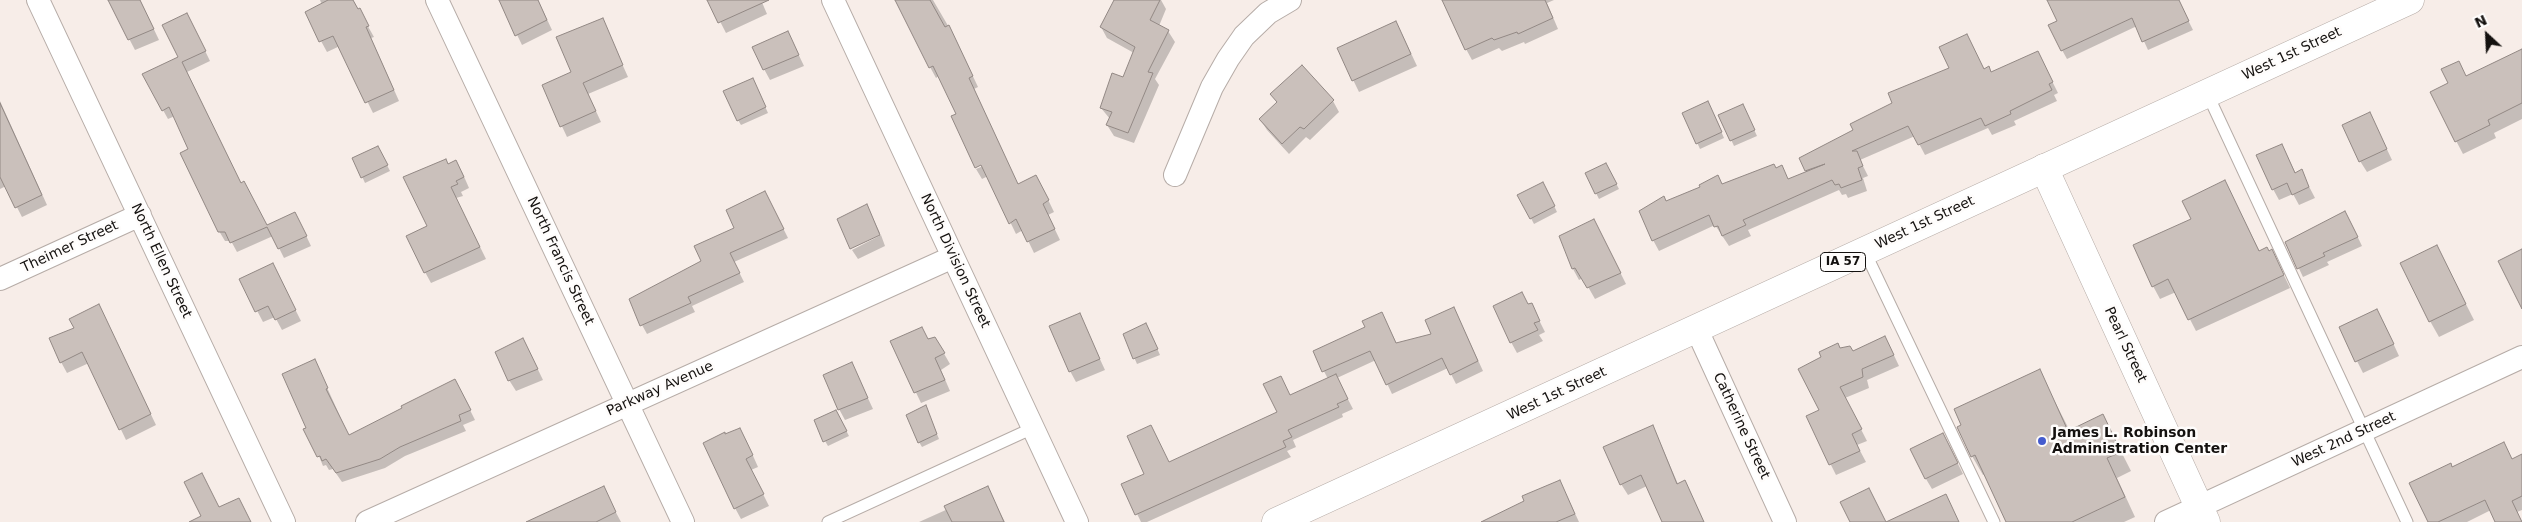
<!DOCTYPE html>
<style>
body{margin:0}
#map{position:relative;width:2522px;height:522px;overflow:hidden;background:#f7ede8;font-family:"DejaVu Sans",sans-serif}
canvas{display:block}
.north{position:absolute;left:2462px;top:10px;width:50px;height:50px;-webkit-text-stroke:4px #fefcfb;paint-order:stroke;rotate:335deg;font-size:14px;font-weight:700;line-height:20px;text-align:center;color:#14110f}
.north::after{content:'';display:block;margin:auto;width:18px;height:22px;background:#14110f;clip-path:polygon(50% 0,100% 100%,50% 72%,0 100%)}
</style>
<div id="map">
<canvas width="2522" height="522"></canvas>
<div class="north">N</div>
</div>
<script>
const context = document.querySelector('canvas').getContext('2d');
context.lineJoin = 'round';
function fillPath(path, color) { context.fillStyle = color; context.fill(path, 'evenodd'); }
const shape = rows => new Path2D(rows.map(r => 'M' + r).join(''));
function trace(path, color, width, dash) { context.strokeStyle = color; context.lineWidth = width; context.lineCap = dash ? 'butt' : 'round'; context.setLineDash(dash || []); context.stroke(path); }
function label(font, color, halo, rows, align = 'center') {
  context.font = font + ' "DejaVu Sans",sans-serif'; context.lineWidth = 5; context.setLineDash([]); context.textBaseline = 'middle'; context.strokeStyle = halo; context.fillStyle = color; for (const [text, x, y, turn = 0] of rows) {
    context.save(); context.translate(x, y); context.rotate((+turn || 0) * Math.PI / 180); context.textAlign = isNaN(turn) ? turn : align; if (halo) context.strokeText(text, 0, 0); context.fillText(text, 0, 0); context.restore();
  }
}
fillPath(shape([
 [109,0,140,0,159,40,135,50],
 [320,0,353,0,374,37,371,38,399,101,373,113,340,46,327,52,321,41,322,5],
 [500,0,538,0,552,30,522,45],
 [709,0,761,0,767,14,726,33],
 [897,0,933,0,954,36,978,87,974,89,1018,185,1042,187,1054,212,1048,215,1060,240,1034,253,1023,230,1016,234,988,176,982,179,976,169,988,164,957,114,939,76,936,78,930,67],
 [1115,0,1161,0,1166,9,1159,26,1168,31,1175,42,1155,79,1159,85,1134,143,1114,136,1107,125,1110,119,1101,108,1124,78,1134,53,1107,38,1101,27],
 [1450,0,1554,0,1547,3,1558,29,1525,44,1524,42,1502,51,1499,48,1472,60,1466,49],
 [2049,0,2178,0,2193,30,2148,50,2137,26,2067,59,2062,50,2059,21],
 [602,19,628,77,588,94,601,122,567,137,543,86,573,72],
 [192,24,210,61,187,72,241,184,267,227,300,223,311,246,284,258,273,236,237,252,231,241,225,241,219,231,190,150,175,116,168,119,163,110],
 [1402,34,1417,66,1359,92,1338,49],
 [793,43,804,66,770,80,764,69],
 [2522,54,2522,119,2494,133,2496,138,2463,154,2431,93],
 [2043,63,2058,93,2054,95,2057,101,2014,121,2016,125,1992,135,1988,128,1925,155,1915,136,1860,160,1868,176,1863,178,1867,191,1848,198,1846,194,1842,195,1839,190,1748,230,1751,236,1729,246,1715,225,1659,251,1653,240,1666,202,1776,169,1788,180,1807,172,1801,158,1984,70,1991,73],
 [755,84,768,113,741,125,738,120],
 [1272,94,1333,101,1339,112,1310,140,1306,137,1289,154,1267,130,1260,119,1277,103],
 [0,101,47,205,22,217,6,186,0,189],
 [1711,108,1724,138,1700,149,1684,114],
 [1745,110,1757,136,1734,146,1720,116],
 [2375,124,2392,160,2367,172,2360,161],
 [2282,145,2296,174,2301,171,2315,198,2299,205,2293,194,2279,200,2273,189],
 [381,153,390,171,365,183,354,159],
 [448,165,462,172,469,188,461,192,463,196,456,198,486,259,431,283,425,272,429,226],
 [1609,170,1619,189,1599,199,1596,193],
 [2225,182,2260,252,2278,263,2290,288,2196,331,2176,292,2160,299,2153,286,2193,219],
 [1546,189,1557,212,1534,224,1519,195],
 [770,202,788,238,734,262,744,282,692,306,695,312,647,334,642,325,736,228],
 [867,206,880,233,851,247],
 [2350,221,2362,246,2327,262,2329,265,2303,277,2287,243],
 [1600,232,1626,284,1595,299,1583,278,1579,280,1573,269,1561,236],
 [881,235,885,246,858,259,852,250],
 [2437,247,2474,320,2439,337,2430,321],
 [273,265,301,321,282,330,275,317,263,322,241,280],
 [1531,304,1545,332,1539,335,1543,341,1517,353,1511,342,1528,305],
 [99,306,156,425,126,440,89,363,67,373,61,362,75,328],
 [1454,308,1483,371,1456,384,1448,368,1392,394,1376,360,1337,378,1353,409,1342,414,1343,417,1293,440,1296,447,1287,451,1291,457,1147,522,1141,522,1123,485,1278,413,1290,396,1328,379,1314,352,1366,327,1382,314,1397,344,1433,335],
 [1079,314,1105,370,1076,382,1070,371],
 [2383,321,2399,356,2363,373,2340,327],
 [1149,330,1160,355,1137,364,1124,334],
 [935,338,950,364,941,370,950,391,921,403,892,342],
 [1891,349,1899,366,1867,380,1869,388,1845,398,1867,441,1857,445,1866,462,1836,475,1807,417,1820,411,1840,350,1853,352],
 [529,351,543,380,516,391,509,380],
 [315,361,349,436,460,390,475,420,463,425,466,431,405,456,385,468,342,482,333,469,329,470,326,465,323,466,308,429],
 [852,364,873,409,845,420,839,409],
 [2039,371,2070,431,2103,416,2131,471,2117,478,2135,517,2124,522,2008,522,1986,474,1983,475,1972,456],
 [926,407,939,439,922,447,919,442],
 [836,411,849,436,828,446,825,441],
 [1653,426,1678,484,1685,482,1704,522,1663,522,1647,486,1628,495,1621,484,1604,447],
 [725,435,746,440,758,467,751,470,769,506,741,519,735,508],
 [1949,446,1963,474,1932,489,1926,479],
 [2522,455,2522,510,2517,512,2522,522,2497,522,2491,510,2467,522,2429,522,2452,468,2512,460],
 [1560,481,1579,522,1485,522,1526,501],
 [987,487,1005,522,919,522,948,509],
 [603,488,621,522,526,522]
]), '#0003');
const building = shape([
 [108,0,140,0,154,29,128,40,108,0],
 [328,0,353,0,358,9,360,8,369,26,366,27,394,90,365,103,333,36,319,42,305,12,328,0],
 [499,0,538,0,547,20,515,36,499,0],
 [707,0,769,0,718,23,707,0],
 [895,0,930,0,945,27,949,25,973,76,969,78,1018,184,1036,175,1049,200,1043,204,1055,229,1027,242,1016,219,1009,224,981,165,975,168,951,116,956,114,933,66,929,68,895,0],
 [1114,0,1160,0,1150,20,1169,30,1148,72,1153,73,1128,133,1106,125,1112,112,1100,108,1112,73,1123,77,1135,47,1100,27,1114,0],
 [1442,0,1545,0,1553,18,1518,34,1517,32,1494,40,1492,38,1465,50,1442,0],
 [2047,0,2179,0,2189,21,2142,42,2132,18,2061,51,2048,25,2057,21,2047,0],
 [187,13,206,51,182,62,241,183,244,181,267,225,295,212,307,236,278,249,267,227,230,243,225,232,218,232,180,153,188,149,169,107,162,111,142,74,178,57,162,25,187,13],
 [603,18,623,65,583,83,596,111,560,127,542,85,571,72,556,37,603,18],
 [1396,21,1411,54,1352,81,1337,48,1396,21],
 [788,31,799,55,763,70,752,47,788,31],
 [1967,34,1984,69,1989,66,1991,72,2038,51,2053,82,2049,84,2052,90,2010,111,2011,114,1985,126,1981,118,1918,145,1908,126,1852,151,1857,151,1863,166,1858,168,1862,180,1841,188,1839,184,1835,185,1832,180,1743,220,1746,225,1722,236,1718,226,1714,227,1709,215,1652,241,1639,211,1664,196,1666,201,1700,187,1699,185,1718,175,1722,184,1774,164,1776,168,1782,165,1788,179,1825,164,1805,171,1799,158,1853,130,1850,124,1892,103,1888,93,1949,68,1939,47,1967,34],
 [2522,49,2522,103,2488,120,2490,125,2455,142,2430,92,2448,83,2441,69,2459,61,2466,76,2522,49],
 [1302,65,1334,100,1304,129,1300,127,1282,144,1259,119,1277,102,1270,94,1302,65],
 [753,78,766,107,737,121,723,91,753,78],
 [1708,101,1722,132,1696,144,1682,113,1708,101],
 [0,103,42,195,15,208,0,177,0,103],
 [1743,104,1755,130,1730,141,1718,115,1743,104],
 [2370,112,2387,149,2359,162,2342,125,2370,112],
 [2282,144,2295,173,2302,169,2309,187,2292,195,2287,183,2272,190,2256,155,2282,144],
 [378,146,388,165,361,178,352,158,378,146],
 [446,159,448,164,456,160,464,177,456,181,458,184,451,187,480,247,424,273,406,236,427,226,403,177,446,159],
 [1606,163,1617,184,1595,194,1585,173,1606,163],
 [2225,180,2259,251,2267,247,2269,251,2272,249,2284,275,2188,320,2168,279,2152,287,2133,245,2191,219,2182,201,2225,180],
 [1543,182,1555,206,1530,219,1517,195,1543,182],
 [765,191,784,229,730,253,740,273,688,297,691,303,640,326,629,299,701,261,694,246,734,228,726,210,765,191],
 [867,204,880,235,850,249,837,219,867,204],
 [2345,211,2358,237,2323,253,2325,256,2297,269,2285,242,2345,211],
 [1594,219,1621,273,1587,288,1575,268,1572,269,1559,236,1594,219],
 [2437,245,2466,304,2429,322,2400,263,2437,245],
 [2522,249,2522,309,2498,261,2522,249],
 [273,263,296,310,275,320,268,306,255,312,239,279,273,263],
 [1522,292,1528,304,1532,303,1540,321,1534,323,1538,330,1510,343,1493,306,1522,292],
 [99,304,151,414,119,430,82,352,60,363,49,338,74,328,69,319,99,304],
 [1454,307,1478,361,1450,375,1442,358,1386,385,1370,351,1322,372,1313,351,1365,327,1362,321,1382,312,1396,343,1431,334,1425,320,1454,307],
 [2377,309,2394,344,2355,362,2339,327,2377,309],
 [1080,313,1100,359,1069,372,1049,326,1080,313],
 [1146,323,1158,349,1133,359,1123,334,1146,323],
 [922,327,928,339,935,337,945,353,935,358,945,380,914,393,890,341,922,327],
 [1885,336,1894,355,1862,369,1863,377,1840,387,1862,429,1852,434,1860,451,1829,465,1806,416,1819,410,1798,369,1821,357,1819,352,1838,343,1840,348,1850,346,1853,351,1885,336],
 [523,338,538,369,508,381,495,352,523,338],
 [315,359,328,388,326,389,349,435,402,408,401,406,455,379,471,410,459,415,461,421,400,447,380,459,336,473,326,459,322,461,320,456,317,457,303,429,306,428,282,374,315,359],
 [852,362,868,398,838,410,823,375,852,362],
 [2040,369,2068,431,2103,414,2121,452,2107,458,2125,497,2072,522,2006,522,1975,455,1971,457,1957,427,1961,425,1954,409,2040,369],
 [1336,374,1348,399,1337,404,1339,407,1288,430,1292,437,1283,441,1286,447,1135,515,1121,484,1144,474,1127,436,1151,425,1169,462,1277,412,1263,384,1281,376,1290,395,1336,374],
 [926,405,937,434,918,443,906,415,926,405],
 [836,410,847,431,823,442,814,420,836,410],
 [1653,425,1677,484,1685,480,1704,522,1662,522,1641,475,1620,485,1603,447,1653,425],
 [740,428,753,455,746,459,764,494,734,509,703,443,725,432,725,434,740,428],
 [1943,433,1958,463,1925,479,1910,449,1943,433],
 [2504,442,2512,459,2522,454,2522,496,2512,501,2522,522,2495,522,2485,500,2438,522,2428,522,2409,483,2451,463,2452,467,2504,442],
 [202,473,219,507,239,498,251,522,189,522,201,516,184,482,202,473],
 [1560,480,1575,514,1556,522,1481,522,1524,501,1522,496,1560,480],
 [604,486,616,512,596,522,526,522,604,486],
 [988,486,1004,522,952,522,944,506,988,486],
 [1869,488,1886,522,1946,494,1959,522,1850,522,1840,502,1869,488]
]);
fillPath(building, '#cac0bb');
trace(building, '#928884', 1);
const lane = shape([
 [2207,93,2407,522],
 [1865,252,1994,522],
 [828,522,1033,428]
]);
const street = shape([
 [38,0,284,522],
 [437,0,683,522],
 [833,0,1077,522],
 [1175,175,1212,87,1228,59,1244,36,1268,13,1290,0],
 [0,279,140,215],
 [1697,330,1785,522],
 [367,522,953,257],
 [2166,522,2522,357]
]);
const secondary = shape([
 [2044,168,2206,522]
]);
const primary = shape([
 [1276,522,2410,0]
]);
trace(lane, '#b6aca7', 13);
trace(street, '#b6aca7', 24);
trace(secondary, '#b6aca7', 29);
trace(primary, '#b6aca7', 29);
trace(lane, '#fff', 11);
trace(street, '#fff', 22);
trace(secondary, '#fff', 28);
trace(primary, '#fff', 28);
for (const [x, y, r, color] of [
 [2042,441,5,"#445bce"]
]) { const dot = new Path2D(); dot.arc(x, y, r, 0, 2 * Math.PI); context.fillStyle = color; context.fill(dot); trace(dot, '#fefcfb', 2); }
for (const [x, y, w] of [
 [1843,262,45]
]) { const box = new Path2D(); box.roundRect(x - w / 2, y - 9.5, w, 19, 4); context.fillStyle = '#fefcfb'; context.fill(box); trace(box, '#14110f', 1); }
label('bold 12px', '#14110f', null, [
 ["IA 57",1843,262]
]);
label('14px', '#14110f', '#fefcfb', [
 ["West 1st Street",2292,54,-25],
 ["West 1st Street",1925,223,-25],
 ["Theimer Street",70,247,-25],
 ["North Ellen Street",161,261,65],
 ["North Francis Street",560,261,65],
 ["North Division Street",955,261,65],
 ["Pearl Street",2125,345,65],
 ["Parkway Avenue",660,389,-24],
 ["West 1st Street",1557,394,-25],
 ["Catherine Street",1741,426,65],
 ["West 2nd Street",2344,440,-25]
]);
label('bold 14px', '#14110f', '#fefcfb', [
 ["James L. Robinson",2052,433],
 ["Administration Center",2052,449]
], 'left');
</script>
